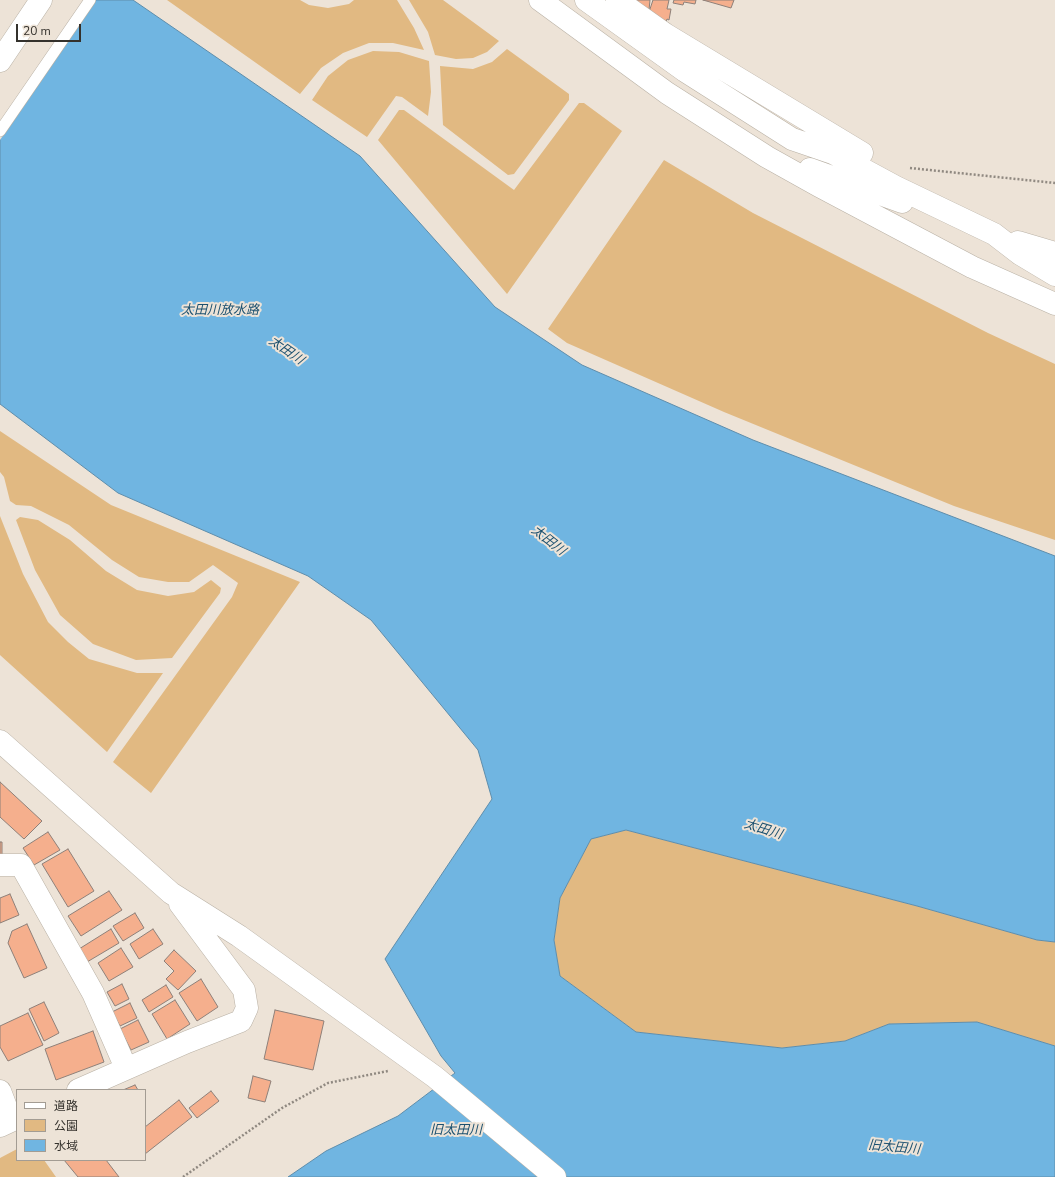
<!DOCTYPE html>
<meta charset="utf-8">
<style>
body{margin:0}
#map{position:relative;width:1055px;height:1177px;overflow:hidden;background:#ede3d7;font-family:"Nunito Sans","Noto Sans JP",sans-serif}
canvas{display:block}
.legend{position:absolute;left:16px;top:1089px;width:130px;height:72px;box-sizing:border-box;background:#ede3d7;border:1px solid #a39c93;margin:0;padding:5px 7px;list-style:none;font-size:12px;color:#34312c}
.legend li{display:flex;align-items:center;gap:8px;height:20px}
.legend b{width:20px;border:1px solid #a39c93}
.scale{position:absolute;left:16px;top:24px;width:65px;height:18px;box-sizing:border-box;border:2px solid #34312c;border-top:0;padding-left:5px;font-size:12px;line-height:14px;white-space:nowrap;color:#34312c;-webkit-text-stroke:3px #ede3d7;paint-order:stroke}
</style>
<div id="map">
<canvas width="1055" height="1177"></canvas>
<ul class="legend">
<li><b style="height:5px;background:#fff"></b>道路</li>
<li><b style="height:11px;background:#e1b982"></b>公園</li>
<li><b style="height:11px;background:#70b5e1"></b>水域</li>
</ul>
<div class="scale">20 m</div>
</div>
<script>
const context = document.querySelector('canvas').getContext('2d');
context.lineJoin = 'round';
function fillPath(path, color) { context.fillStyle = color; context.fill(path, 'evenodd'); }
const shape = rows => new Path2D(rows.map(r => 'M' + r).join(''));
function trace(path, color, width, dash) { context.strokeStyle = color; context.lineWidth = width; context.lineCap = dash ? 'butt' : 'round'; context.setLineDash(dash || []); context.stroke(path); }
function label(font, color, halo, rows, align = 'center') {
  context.font = font + ' "Nunito Sans","Noto Sans JP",sans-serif'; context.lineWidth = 4; context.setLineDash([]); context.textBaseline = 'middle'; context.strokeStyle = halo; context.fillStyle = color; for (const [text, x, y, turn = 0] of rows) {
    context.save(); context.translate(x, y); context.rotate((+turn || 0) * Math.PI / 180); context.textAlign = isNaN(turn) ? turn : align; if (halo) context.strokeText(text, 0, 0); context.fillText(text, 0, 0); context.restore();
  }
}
fillPath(shape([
 [167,0,300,0,309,5,328,8,349,4,354,0,397,0,414,28,424,50,393,43,369,43,343,53,321,68,300,94],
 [409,0,443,0,499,41,487,52,473,58,456,59,435,55,428,32],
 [507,49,569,94,569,100,514,174,508,175,443,125,440,66,473,69,492,62],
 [373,51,399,52,429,61,431,92,428,116,402,97,396,96,367,137,312,100,328,76,348,60],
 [579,103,584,103,622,131,507,294,378,140,399,110,404,110,514,190],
 [664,160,753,213,988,333,1055,364,1055,540,954,506,724,412,567,343,548,329],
 [0,431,111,505,300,582,151,793,113,762,232,597,238,583,213,565,189,582,168,582,139,577,112,560,69,525,31,506,16,505,10,501,4,477,0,472],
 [0,516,23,574,48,622,68,642,89,659,137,673,163,673,107,752,0,655],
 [20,517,38,520,70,540,106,571,137,590,168,596,194,592,211,580,221,588,220,593,172,658,136,660,93,644,60,615,35,570,16,520],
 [626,830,917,906,1037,940,1055,942,1055,1046,977,1022,889,1024,845,1041,782,1048,636,1032,560,976,554,940,560,898,591,839],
 [17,1149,17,1160,44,1160,56,1177,0,1177,0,1158]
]), '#e1b982');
const water = shape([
 [0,0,133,0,360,156,495,307,582,365,753,440,1055,556,1055,942,1037,940,917,906,626,830,591,839,560,898,554,940,560,976,636,1032,782,1048,845,1041,889,1024,977,1022,1055,1046,1055,1177,288,1177,326,1151,398,1116,455,1073,441,1056,385,959,492,799,478,750,371,620,308,576,118,493,0,404,0,0]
]);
fillPath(water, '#70b5e1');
trace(water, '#5e8dab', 1);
fillPath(shape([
 [0,0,96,0,0,140]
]), '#ede3d7');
const building = shape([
 [633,0,650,0,649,10,633,0],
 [653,0,669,0,667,9,671,9,669,20,667,19,665,24,649,12,653,0],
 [674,0,696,0,695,4,684,2,683,5,673,3,674,0],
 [703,0,734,0,731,8,703,0],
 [0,782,42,821,24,839,0,817,0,782],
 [48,832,60,850,34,865,23,848,48,832],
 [0,842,2,842,2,857,0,857,0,842],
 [68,849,94,891,68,907,42,864,68,849],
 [109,891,122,910,81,936,68,916,109,891],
 [10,894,19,915,0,923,0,898,10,894],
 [135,913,144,928,123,941,113,926,135,913],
 [27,924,47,968,24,978,8,943,12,931,27,924],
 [111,929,119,943,87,962,79,949,111,929],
 [153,929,163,944,139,959,130,944,153,929],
 [121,948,133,967,109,981,98,963,121,948],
 [174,950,196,971,178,990,166,979,174,971,164,961,174,950],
 [201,979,218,1007,197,1021,179,993,201,979],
 [122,984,129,999,115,1006,107,992,122,984],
 [166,985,173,997,149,1012,142,1000,166,985],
 [175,1000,190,1024,167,1039,152,1014,175,1000],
 [44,1002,59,1033,44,1041,29,1009,44,1002],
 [130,1003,137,1018,120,1026,112,1012,130,1003],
 [275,1010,324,1021,313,1070,264,1059,275,1010],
 [28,1013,43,1045,8,1061,0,1047,0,1026,28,1013],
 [138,1020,149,1042,131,1050,120,1029,138,1020],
 [93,1031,104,1062,56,1080,45,1049,93,1031],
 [253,1076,271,1081,265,1102,248,1098,253,1076],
 [135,1085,138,1090,123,1090,135,1085],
 [211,1091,219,1101,197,1118,189,1108,211,1091],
 [179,1100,192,1117,145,1154,145,1127,179,1100],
 [64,1160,106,1160,119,1177,78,1177,64,1160]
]);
fillPath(building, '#f5af8d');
trace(building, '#8e8079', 1);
const service = shape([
 [0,131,90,0]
]);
const minor = shape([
 [540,0,667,93,767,157,819,186,972,267,1055,304],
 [586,0,685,71,792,139,833,153,896,187,994,234,1020,254,1055,275],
 [617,0,665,34,862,153],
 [810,169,902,202],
 [1018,242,1055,253],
 [0,865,21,865,93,993,126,1068],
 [0,1091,11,1120]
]);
const tertiary = shape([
 [0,741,171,893,239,936,435,1077,555,1177],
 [78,1090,187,1042,241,1021,247,1008,244,990,180,904],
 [0,1126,17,1118]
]);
const trunk = shape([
 [0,61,41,0]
]);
trace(service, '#b9b1a5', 12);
trace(minor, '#b9b1a5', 23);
trace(tertiary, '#b9b1a5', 23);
trace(trunk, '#b9b1a5', 23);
trace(shape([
 [910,168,1055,183],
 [183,1177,282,1108,328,1083,388,1071]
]), '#908981', 2.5, [2, 2]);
trace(service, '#fff', 11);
trace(minor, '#fff', 22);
trace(tertiary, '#fff', 22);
trace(trunk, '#fff', 22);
label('italic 13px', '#1b506f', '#ede3d7', [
 ["太田川放水路",220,311],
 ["太田川",286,351,35],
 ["太田川",548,541,38],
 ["太田川",763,830,17],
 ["旧太田川",456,1131],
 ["旧太田川",894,1148,5]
]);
</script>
